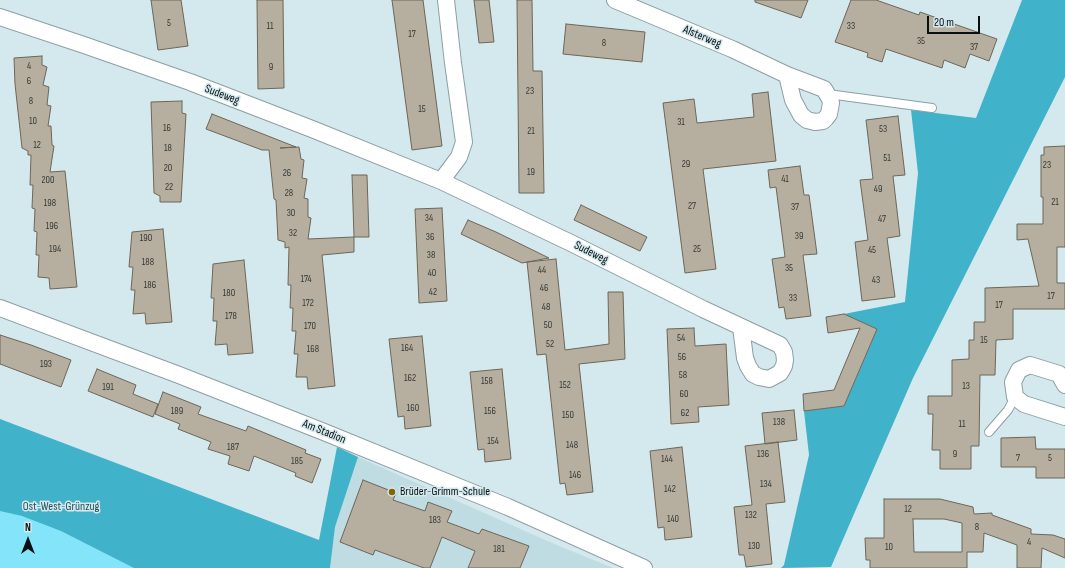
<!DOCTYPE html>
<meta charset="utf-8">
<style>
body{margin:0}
#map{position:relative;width:1065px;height:568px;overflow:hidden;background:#d4e9ee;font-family:"Sofia Sans Condensed",sans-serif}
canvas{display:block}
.north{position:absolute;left:8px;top:520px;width:40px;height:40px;-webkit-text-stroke:3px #d4e9ee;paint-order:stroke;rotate:0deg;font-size:11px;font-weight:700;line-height:16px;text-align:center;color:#091012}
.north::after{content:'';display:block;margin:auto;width:14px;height:18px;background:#091012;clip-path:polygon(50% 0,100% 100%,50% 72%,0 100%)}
.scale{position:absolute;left:927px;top:16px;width:53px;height:18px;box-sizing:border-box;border:2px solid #091012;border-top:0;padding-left:5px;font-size:12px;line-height:14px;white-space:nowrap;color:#091012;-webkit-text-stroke:3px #d4e9ee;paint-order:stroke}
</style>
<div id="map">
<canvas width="1065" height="568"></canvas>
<div class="north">N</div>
<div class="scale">20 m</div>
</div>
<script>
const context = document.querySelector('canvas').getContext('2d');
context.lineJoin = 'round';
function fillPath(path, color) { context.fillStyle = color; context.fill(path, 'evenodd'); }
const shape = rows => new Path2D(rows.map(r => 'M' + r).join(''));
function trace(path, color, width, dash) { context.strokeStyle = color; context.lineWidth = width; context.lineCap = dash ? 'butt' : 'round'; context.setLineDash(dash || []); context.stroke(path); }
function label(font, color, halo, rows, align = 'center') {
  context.font = font + ' "Sofia Sans Condensed",sans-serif'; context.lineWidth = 3; context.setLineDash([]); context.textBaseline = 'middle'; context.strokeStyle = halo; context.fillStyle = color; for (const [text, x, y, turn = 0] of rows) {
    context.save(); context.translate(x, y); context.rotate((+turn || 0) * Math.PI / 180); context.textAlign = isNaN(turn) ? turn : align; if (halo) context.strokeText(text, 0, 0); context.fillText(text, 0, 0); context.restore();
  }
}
fillPath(shape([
 [358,457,552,543,613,568,330,568,335,527]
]), '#bedce2');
fillPath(shape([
 [0,419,314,568,0,568]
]), '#84e4f9');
fillPath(shape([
 [1022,0,1065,0,1065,77,913,378,831,567,781,568,784,565,809,455,804,411,844,406,877,329,844,314,905,302,918,173,911,110,976,118],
 [0,419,319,540,337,447,358,457,335,527,330,568,134,568,61,531,22,516,0,511]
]), '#40b2c9');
const building = shape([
 [151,0,181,0,188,46,158,50,151,0],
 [257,0,283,0,284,88,258,89,257,0],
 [392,0,423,0,442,146,412,150,392,0],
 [474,0,489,0,494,42,479,43,474,0],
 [517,0,532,0,533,71,542,71,544,193,519,193,517,0],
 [755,0,808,0,801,18,755,2,755,0],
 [851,0,876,0,919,15,920,12,997,39,989,61,970,54,965,68,944,60,942,68,886,49,882,62,867,57,868,53,835,42,851,0],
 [566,24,645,32,642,62,563,54,566,24],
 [42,56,42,65,47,67,43,85,49,87,47,105,51,106,48,126,51,126,52,145,54,146,50,172,65,171,77,287,50,289,49,278,38,277,39,255,36,255,37,232,34,231,35,209,32,208,33,185,30,185,31,155,28,155,28,151,22,148,15,84,14,58,42,56],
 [768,92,776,161,703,169,716,269,685,273,663,103,694,99,697,123,754,117,752,94,768,92],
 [182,101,182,113,186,114,181,202,160,202,160,196,154,193,151,102,182,101],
 [212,114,296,147,280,148,299,147,301,159,304,160,302,178,307,179,304,198,308,199,308,217,311,218,308,239,354,237,354,252,322,255,335,386,308,389,307,377,296,377,298,354,294,354,296,331,292,331,293,308,290,308,291,285,288,285,289,247,285,248,285,242,278,240,276,200,274,199,269,150,262,150,206,129,212,114],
 [898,116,905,175,893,176,900,236,887,238,895,297,862,301,855,242,868,240,860,180,873,179,866,120,898,116],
 [1065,146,1065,247,1057,247,1057,283,1065,283,1065,309,1013,309,1013,339,996,340,995,375,980,375,979,446,971,446,971,469,940,469,940,450,932,450,933,414,928,414,928,396,952,396,952,360,969,359,969,340,974,340,974,322,985,322,985,288,1039,286,1028,239,1017,240,1017,224,1043,224,1043,197,1041,197,1041,155,1044,155,1044,147,1065,146],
 [800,166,804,195,809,195,817,254,803,255,811,316,786,319,784,307,779,308,772,259,785,257,776,187,770,188,768,170,800,166],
 [352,175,367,175,369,237,354,237,352,175],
 [581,205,647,237,640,251,574,220,581,205],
 [442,208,447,301,419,303,415,209,442,208],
 [468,220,496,232,549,258,522,263,461,234,468,220],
 [163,229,172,322,146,324,145,313,133,314,135,290,131,290,133,267,129,267,132,232,163,229],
 [556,259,565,350,609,344,608,292,623,292,625,359,579,364,593,492,567,495,565,483,560,484,546,354,537,355,527,262,556,259],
 [244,260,253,353,228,355,227,344,215,345,217,321,213,321,214,298,211,298,213,264,244,260],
 [844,314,877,329,844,406,804,411,803,394,834,390,860,328,828,333,826,317,844,314],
 [694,328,695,346,726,344,729,405,698,407,699,422,671,424,667,329,694,328],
 [0,335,31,345,71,360,61,387,0,364,0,335],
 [422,336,431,426,405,429,404,416,398,417,389,339,422,336],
 [97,369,136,385,133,394,158,404,153,417,88,391,97,369],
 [502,369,511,459,485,462,484,449,478,450,470,372,502,369],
 [163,392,201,407,198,414,246,431,248,426,306,450,305,453,321,459,312,483,295,476,296,473,254,456,249,471,228,464,230,456,208,449,211,442,178,429,180,424,155,414,163,392],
 [794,410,797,440,765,444,762,413,794,410],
 [1035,437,1036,449,1065,449,1065,478,1036,478,1036,467,1001,467,1001,438,1035,437],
 [778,442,785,502,766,504,772,564,746,567,744,555,739,555,734,507,752,505,745,446,778,442],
 [682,447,692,537,665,540,664,527,658,528,650,451,682,447],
 [363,480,396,493,393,500,425,511,428,502,452,511,447,522,479,534,482,529,529,546,520,568,468,568,475,551,442,537,430,568,424,568,375,550,373,555,340,542,363,480],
 [884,499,940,499,973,507,974,514,992,513,992,515,1031,529,1031,534,1053,535,1065,539,1065,558,1042,548,1041,568,1017,568,1017,545,984,533,983,552,967,552,967,568,870,568,870,560,866,560,865,538,884,538,884,499],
 [913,519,944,519,962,523,962,552,914,552,913,519]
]);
fillPath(building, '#b6af9f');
trace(building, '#6d6658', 1);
const service = shape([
 [828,94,932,108],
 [989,432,1008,410,1015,397]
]);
const minor = shape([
 [615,0,732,49,787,75,824,89,830,99,831,103,829,114,826,118,823,121,815,122,807,120,801,115,793,100,787,75],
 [0,17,84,45,190,82,312,129,441,181,571,243,703,309,780,345,784,352,785,360,784,366,780,373,769,379,759,377,753,374,748,366,745,358,741,327],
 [441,181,459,157,464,142,453,63,446,0],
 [0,308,179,375,324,432,508,507,644,568],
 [1065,385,1059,374,1030,365,1019,370,1013,382,1015,397,1024,404,1065,417]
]);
trace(service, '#8c9fa3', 10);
trace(minor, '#8c9fa3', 18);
trace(service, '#fff', 8);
trace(minor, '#fff', 16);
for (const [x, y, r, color] of [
 [392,492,4,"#866400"]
]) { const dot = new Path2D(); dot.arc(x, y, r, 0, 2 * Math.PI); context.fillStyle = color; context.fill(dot); trace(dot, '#d4e9ee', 1.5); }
label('10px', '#343835', null, [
 ["5",169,23],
 ["11",270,26],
 ["33",851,26],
 ["17",412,34],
 ["35",921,41],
 ["8",604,43],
 ["37",974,47],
 ["4",29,66],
 ["9",271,67],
 ["6",29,81],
 ["23",530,91],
 ["8",31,101],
 ["15",422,109],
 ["10",33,121],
 ["31",681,122],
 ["16",167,128],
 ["53",883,129],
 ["21",531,131],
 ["12",37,145],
 ["18",168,148],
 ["51",887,158],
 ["29",686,164],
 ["23",1047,165],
 ["20",168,168],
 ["19",531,172],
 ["26",287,173],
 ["41",785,179],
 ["200",48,180],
 ["22",169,187],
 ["49",878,189],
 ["28",289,193],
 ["21",1055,202],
 ["198",50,203],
 ["27",692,206],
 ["37",795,207],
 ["30",291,213],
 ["34",429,218],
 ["47",882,219],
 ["196",52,226],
 ["32",293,233],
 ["39",799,236],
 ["36",430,237],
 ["190",146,238],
 ["194",55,249],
 ["25",697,249],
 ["45",872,250],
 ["38",431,255],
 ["188",148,262],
 ["35",789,268],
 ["44",542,270],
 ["40",432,273],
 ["174",306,279],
 ["43",876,280],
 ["186",150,285],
 ["46",544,288],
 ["42",433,292],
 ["180",229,293],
 ["17",1051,296],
 ["33",793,298],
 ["172",308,303],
 ["17",999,305],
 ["48",546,307],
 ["178",231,316],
 ["50",548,325],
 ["170",310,326],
 ["54",681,338],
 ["15",984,340],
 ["52",550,344],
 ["164",407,348],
 ["168",313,349],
 ["56",682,357],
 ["193",46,364],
 ["58",683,375],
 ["162",410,378],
 ["158",487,381],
 ["152",565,385],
 ["13",966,386],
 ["191",108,387],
 ["60",684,394],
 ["160",413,408],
 ["189",177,411],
 ["156",490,411],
 ["62",685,413],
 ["150",568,415],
 ["138",779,422],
 ["11",962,424],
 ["154",493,441],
 ["148",572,445],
 ["187",233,447],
 ["136",763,454],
 ["9",955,454],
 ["7",1018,458],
 ["5",1050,458],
 ["144",667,459],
 ["185",297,461],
 ["146",575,475],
 ["134",766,484],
 ["142",670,489],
 ["12",908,509],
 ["132",751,515],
 ["140",673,519],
 ["183",435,520],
 ["8",977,527],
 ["4",1029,542],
 ["130",754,546],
 ["10",889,547],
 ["181",499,549]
]);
label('12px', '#091012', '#d4e9ee', [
 ["Alsterweg",702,37,23],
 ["Sudeweg",222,95,21],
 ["Sudeweg",591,253,27],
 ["Am Stadion",324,432,22]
]);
label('12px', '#091012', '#d4e9ee', [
 ["Brüder-Grimm-Schule",400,492]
], 'left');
label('12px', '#1e4e58', '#d4e9ee', [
 ["Ost-West-Grünzug",61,507]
]);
</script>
